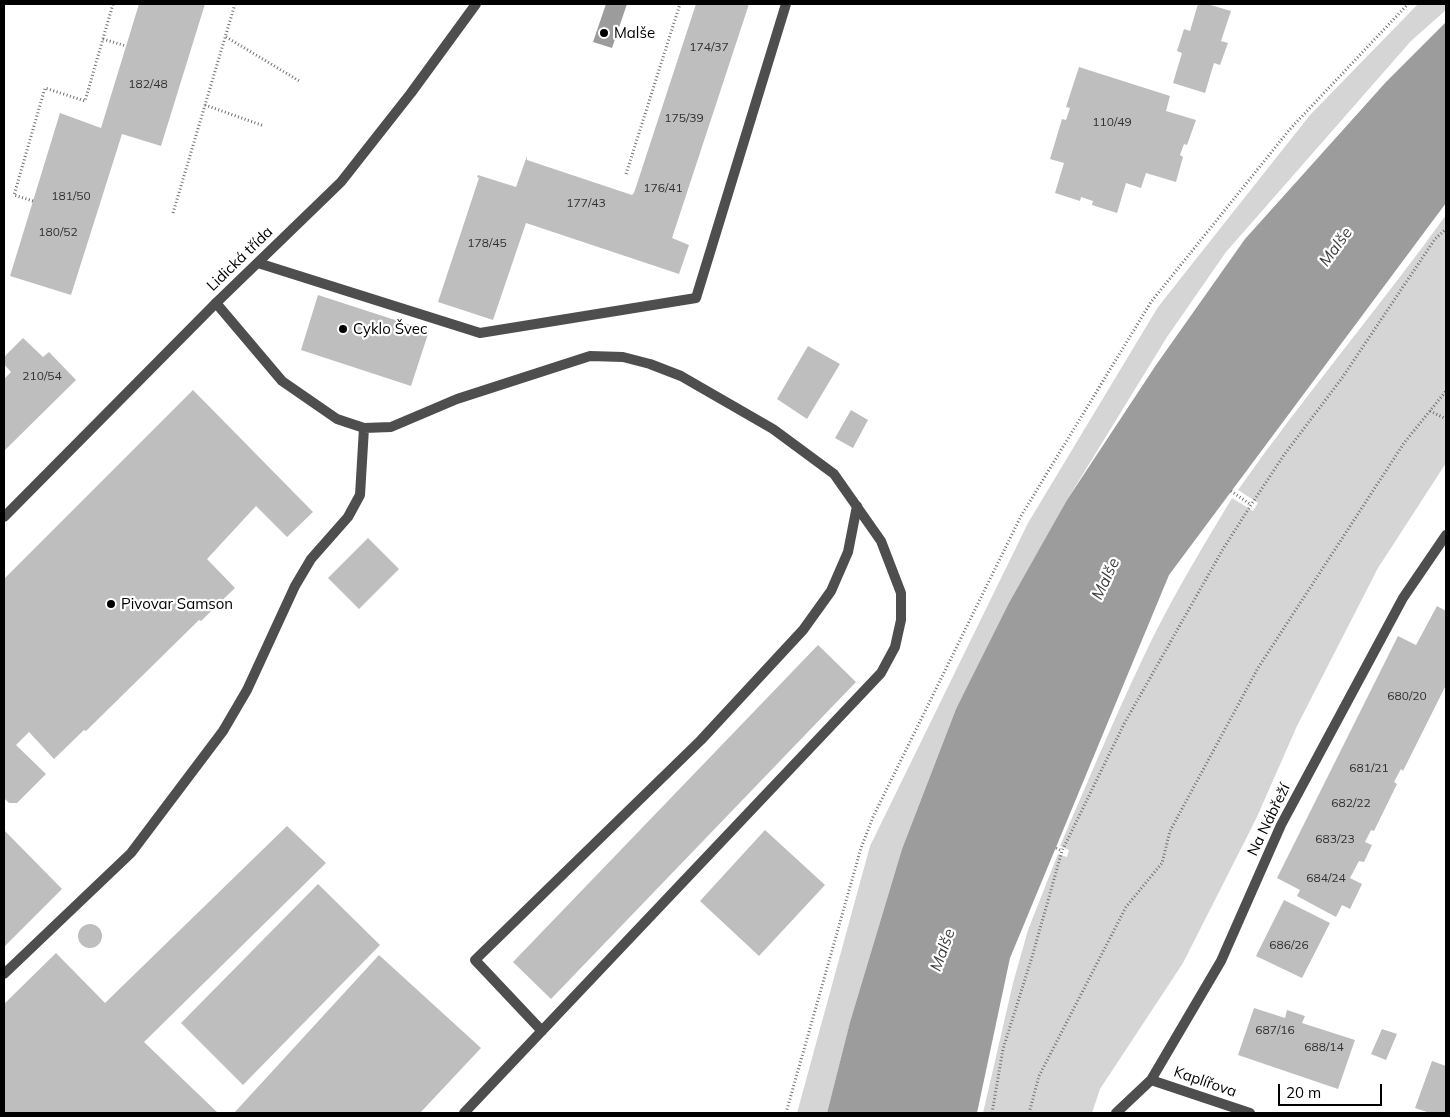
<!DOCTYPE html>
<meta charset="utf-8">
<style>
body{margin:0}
#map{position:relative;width:1450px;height:1117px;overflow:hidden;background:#fff;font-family:Mulish,sans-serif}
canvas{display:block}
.frame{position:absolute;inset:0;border:5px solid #000;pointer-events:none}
.scale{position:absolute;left:1278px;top:1084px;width:104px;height:22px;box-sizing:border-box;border:2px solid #000;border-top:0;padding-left:6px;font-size:15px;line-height:18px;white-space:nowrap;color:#000;-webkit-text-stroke:4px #fff;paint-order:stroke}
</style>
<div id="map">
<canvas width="1450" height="1117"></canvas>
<div class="frame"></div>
<div class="scale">20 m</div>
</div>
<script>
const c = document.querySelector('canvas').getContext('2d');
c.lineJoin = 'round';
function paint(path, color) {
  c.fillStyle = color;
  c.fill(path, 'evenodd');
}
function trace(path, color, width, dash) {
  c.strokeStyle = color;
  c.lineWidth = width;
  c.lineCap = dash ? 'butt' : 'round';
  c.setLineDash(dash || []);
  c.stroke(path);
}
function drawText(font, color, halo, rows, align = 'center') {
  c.font = font + ' Mulish,sans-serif';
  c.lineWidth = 4.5;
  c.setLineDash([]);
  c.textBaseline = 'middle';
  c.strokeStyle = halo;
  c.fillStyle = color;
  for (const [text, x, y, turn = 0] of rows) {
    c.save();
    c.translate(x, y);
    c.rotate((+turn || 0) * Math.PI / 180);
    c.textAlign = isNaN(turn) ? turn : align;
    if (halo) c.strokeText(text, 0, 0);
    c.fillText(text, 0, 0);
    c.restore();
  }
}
paint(new Path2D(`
 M 1418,4 L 1446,4 L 1446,10 L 1411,41 L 1226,252 L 1167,337 L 1067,500 L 956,709 L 902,849 L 850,1022 L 827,1113 L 797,1113 L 870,846 L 1028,523 L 1158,307 L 1310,115 Z
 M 1446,215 L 1446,463 L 1378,568 L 1297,726 L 1256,819 L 1183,963 L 1100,1089 L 1092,1113 L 983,1113 L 1013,983 L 1028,930 L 1058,854 L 1067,857 L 1069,850 L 1060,846 C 1087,783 1114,719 1143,658 C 1169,602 1201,550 1232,498 L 1253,511 L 1258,503 L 1238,490 C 1304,396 1379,308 1446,215 Z`), '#d5d5d5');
paint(new Path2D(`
 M 606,4 L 627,4 L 612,48 L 593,42 Z
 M 1446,22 L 1446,203 L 1169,575 L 1010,958 L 977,1113 L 827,1113 L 850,1022 L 902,849 L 956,709 L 1009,603 L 1067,500 L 1156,365 L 1245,239 L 1386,82 Z`), '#9c9c9c');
paint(new Path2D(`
 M 139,4 L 205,4 L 161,146 L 122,134 L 71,295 L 10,276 L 60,113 L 101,128 Z
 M 696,4 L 749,4 L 672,238 L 689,245 L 679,274 L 526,223 L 493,320 L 438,302 L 479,178 L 477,177 L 478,175 L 516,187 L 527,156 L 527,160 L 632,195 L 634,193 Z
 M 1198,4 L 1207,4 L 1231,11 L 1221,41 L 1228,43 L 1220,65 L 1214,63 L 1205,93 L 1173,83 L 1182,53 L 1177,51 L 1184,29 L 1190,31 Z
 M 1079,67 L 1170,96 L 1166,111 L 1196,120 L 1187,145 L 1184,144 L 1180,155 L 1183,157 L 1176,182 L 1146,173 L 1141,188 L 1126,183 L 1117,213 L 1092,205 L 1093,201 L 1081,197 L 1080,201 L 1055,193 L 1064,163 L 1050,159 L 1062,119 L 1066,120 L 1070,108 L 1066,107 Z
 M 318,295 L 429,331 L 411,386 L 301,350 Z
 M 23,338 L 43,357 L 49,352 L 76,380 L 4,451 L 4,379 L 11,372 L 4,364 L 4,357 Z
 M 808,346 L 840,364 L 807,419 L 777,399 Z
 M 193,390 L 313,512 L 287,537 L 256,506 L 207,559 L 235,588 L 201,621 L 199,620 L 86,731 L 84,730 L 54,759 L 29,732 L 16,745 L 46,774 L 17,803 L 9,803 L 4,798 L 4,579 Z
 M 851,410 L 868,420 L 853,448 L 835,438 Z
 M 368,538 L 399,569 L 359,609 L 328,578 Z
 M 1437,606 L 1446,611 L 1446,685 L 1403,771 L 1401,769 L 1394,782 L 1397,784 L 1374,831 L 1371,830 L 1365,842 L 1372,845 L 1364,862 L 1359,861 L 1350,878 L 1362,884 L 1350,909 L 1342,905 L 1336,917 L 1297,896 L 1300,890 L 1277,878 L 1398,636 L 1416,645 Z
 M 818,645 L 856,682 L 551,999 L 513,962 Z
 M 287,826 L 326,863 L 144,1042 L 218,1113 L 4,1113 L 4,1004 L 56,953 L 105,1003 Z
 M 4,830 L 62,889 L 4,947 Z
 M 765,830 L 825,885 L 759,956 L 700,901 Z
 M 318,884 L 380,945 L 243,1085 L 181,1023 Z
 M 1284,900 L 1330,923 L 1302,978 L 1256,956 Z
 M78 936a12 12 0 1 1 24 0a12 12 0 1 1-24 0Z
 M 379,955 L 481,1048 L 420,1113 L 234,1113 Z
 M 1254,1008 L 1285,1018 L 1287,1010 L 1305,1016 L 1302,1023 L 1355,1040 L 1338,1089 L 1238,1055 Z
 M 1382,1029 L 1397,1034 L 1386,1060 L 1371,1054 Z
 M 1432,1061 L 1446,1066 L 1446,1113 L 1430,1113 L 1415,1108 Z`), '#bebebe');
trace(new Path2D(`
 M 226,37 L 301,82
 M 103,39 L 126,46
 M 205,105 L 264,126
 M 626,174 L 680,4
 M 33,201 L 14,195 L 45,88 L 85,101 L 113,4
 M 173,213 L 235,4
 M 1430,411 L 1446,419
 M 1231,491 L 1251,505
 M 1056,848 L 1062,851
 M 786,1113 L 861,848 L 873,817 L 1021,516 L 1151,302 L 1290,129 L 1408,4
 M 992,1113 L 1003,1049 L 1032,957 L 1062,851 L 1124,724 L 1223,549 L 1251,505 L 1284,455 L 1342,378 L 1435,239 L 1446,229
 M 1029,1113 L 1039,1076 L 1126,907 L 1162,863 L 1170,831 L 1258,668 L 1404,443 L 1446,391`), '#707070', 3, [1, 2.5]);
trace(new Path2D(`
 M 258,263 L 480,333 L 696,298 L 786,4
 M 216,303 L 282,381 L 337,419 L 364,428 L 391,427 L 457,399 L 590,356 L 623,357 L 650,364 L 681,376 L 773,429 L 834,474 L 881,541 L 901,593 L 901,620 L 895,647 L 881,673 L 464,1113
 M 4,974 L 131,853 L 223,731 L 247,690 L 295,586 L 311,559 L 348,517 L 360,495 L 364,428
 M 542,1031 L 475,960 L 701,740 L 803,630 L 831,591 L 848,552 L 857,506`), '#4e4e4e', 10);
trace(new Path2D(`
 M 1151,1080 L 1250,1113
 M 1116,1113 L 1151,1080 L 1221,961 L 1281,825 L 1403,598 L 1446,535`), '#4e4e4e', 10);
trace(new Path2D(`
 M 4,517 L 216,303 L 341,182 L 411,93 L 476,4`), '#4e4e4e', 10);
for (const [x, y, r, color] of [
 [604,33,5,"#000"],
 [343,329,5,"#000"],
 [111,604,5,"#000"]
]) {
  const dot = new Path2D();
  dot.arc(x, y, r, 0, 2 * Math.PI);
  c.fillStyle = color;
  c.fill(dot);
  trace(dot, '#fff', 2);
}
drawText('12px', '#303030', null, [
 ["174/37",709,47],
 ["182/48",148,84],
 ["175/39",684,118],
 ["110/49",1112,122],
 ["176/41",663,188],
 ["181/50",71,196],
 ["177/43",586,203],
 ["180/52",58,232],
 ["178/45",487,243],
 ["210/54",42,376],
 ["680/20",1407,696],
 ["681/21",1369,768],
 ["682/22",1351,803],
 ["683/23",1335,839],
 ["684/24",1326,878],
 ["686/26",1289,945],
 ["687/16",1275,1030],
 ["688/14",1324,1047]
]);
drawText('15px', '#000', '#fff', [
 ["Malše",614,33],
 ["Cyklo Švec",353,329],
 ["Pivovar Samson",121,604]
], 'left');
drawText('15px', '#000', '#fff', [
 ["Lidická třída",240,259,-44],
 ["Na Nábřeží",1269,820,-64],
 ["Kaplířova",1205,1082,19]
]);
drawText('italic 16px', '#3d3d3d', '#fff', [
 ["Malše",1336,247,-54],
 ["Malše",1106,579,-65],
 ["Malše",943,950,-70]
]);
</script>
